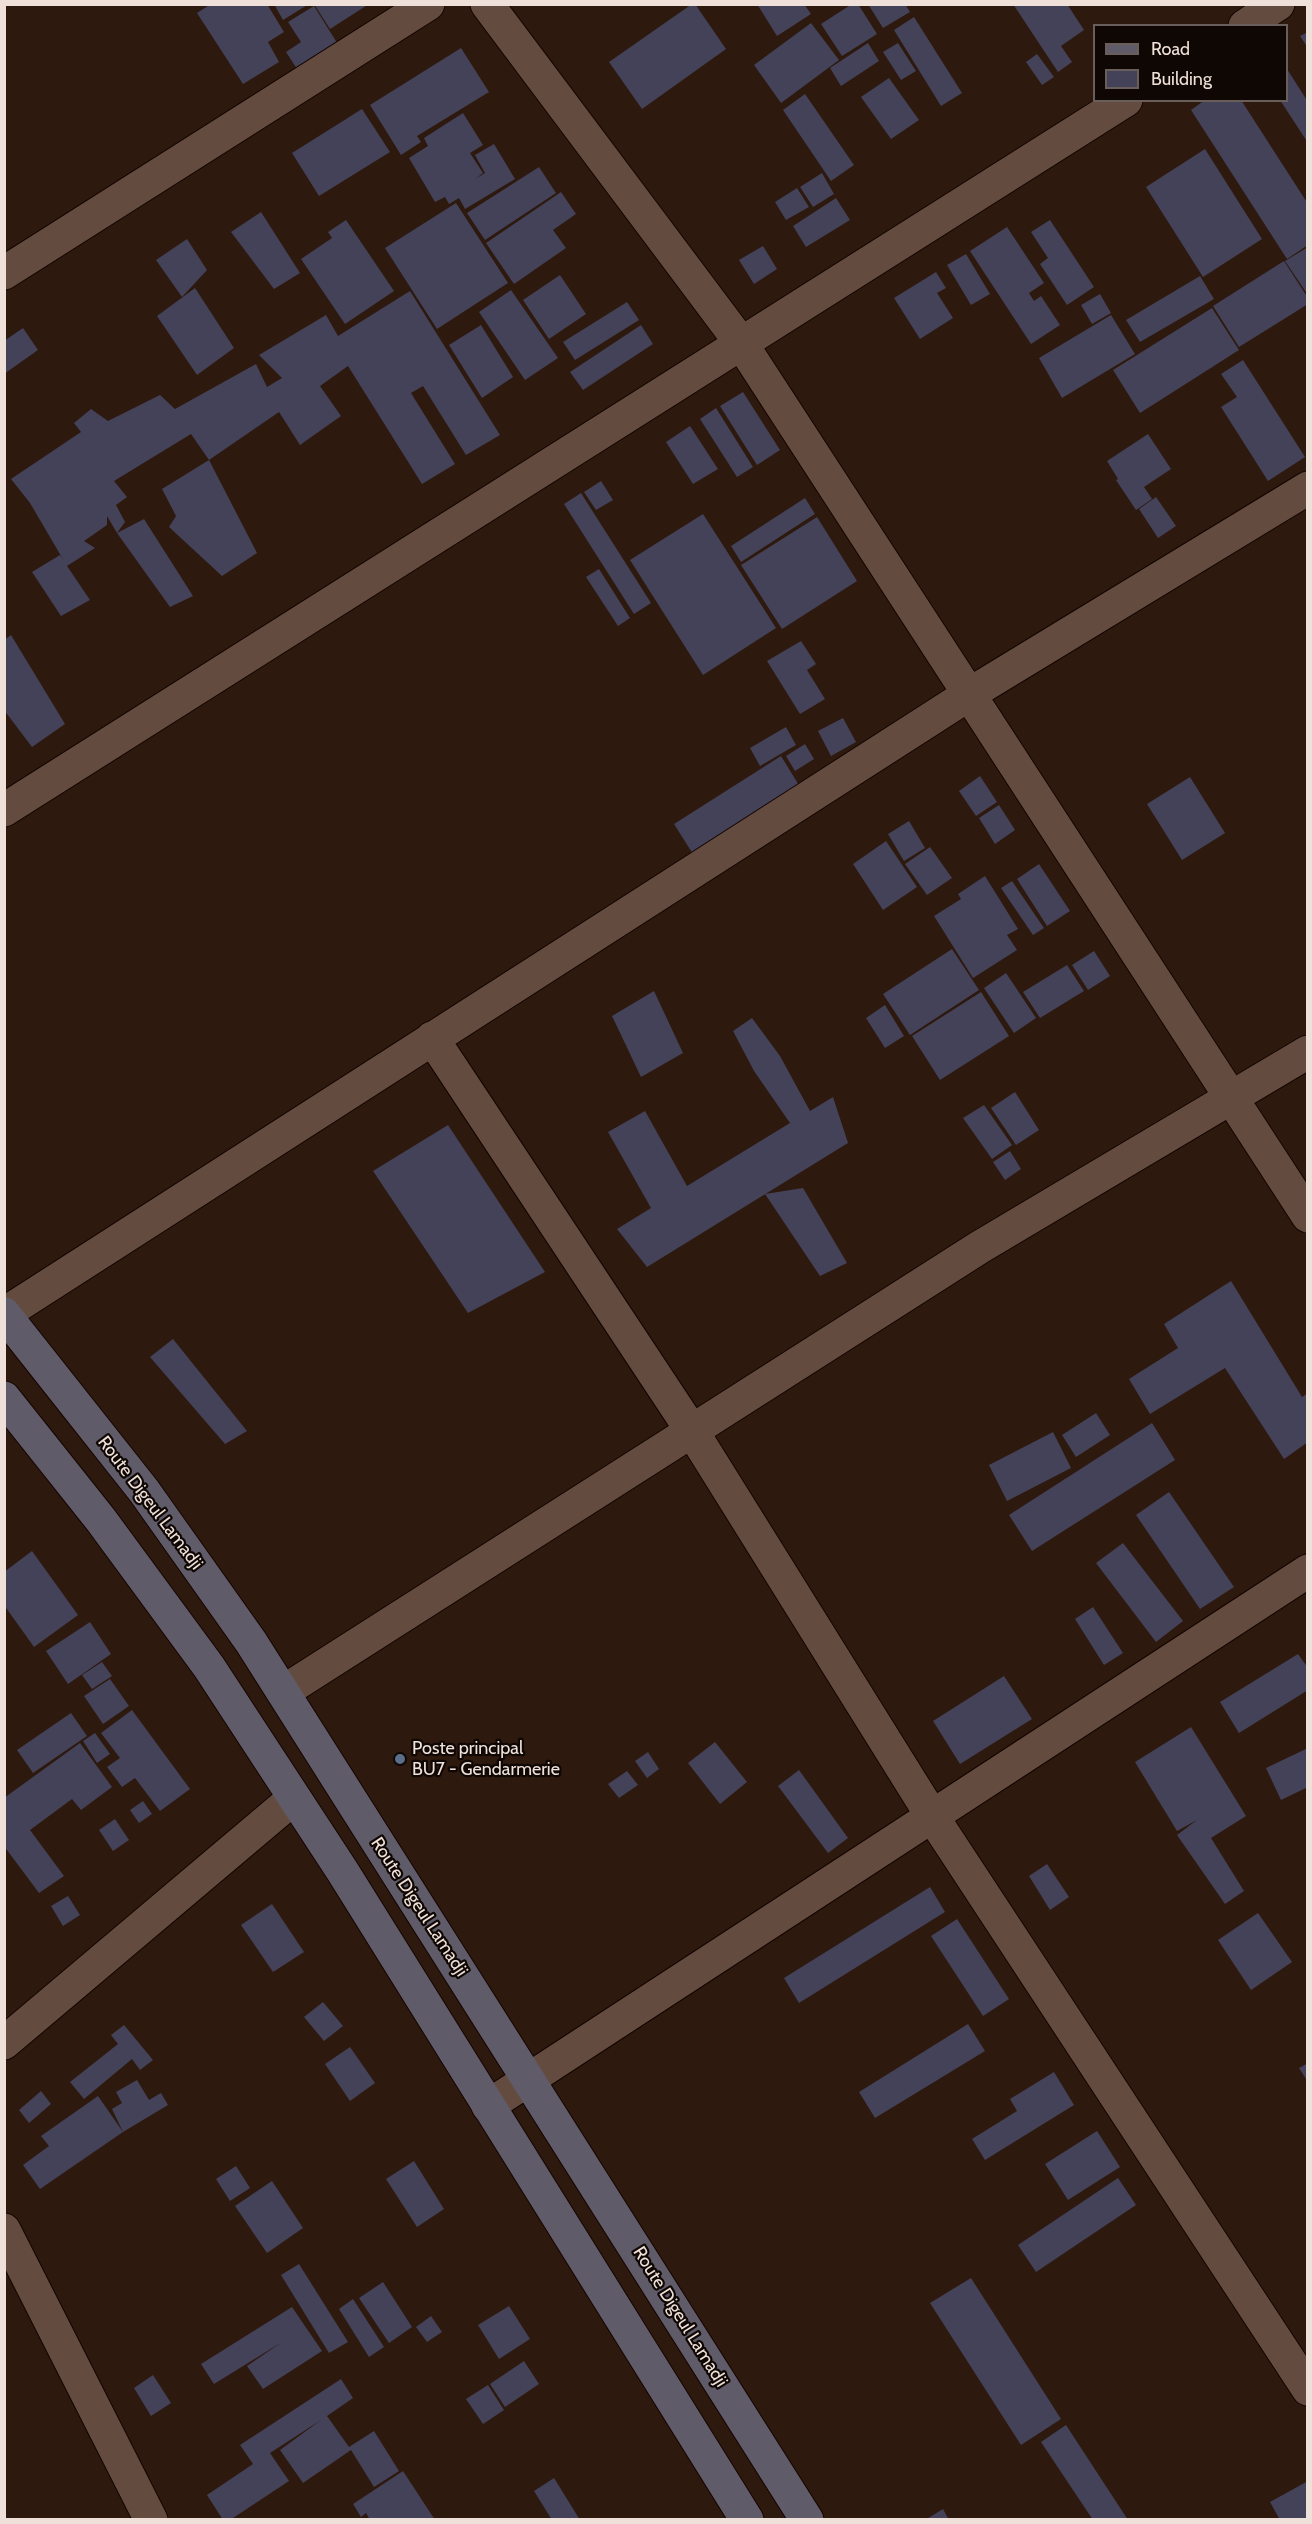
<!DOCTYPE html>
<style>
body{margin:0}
#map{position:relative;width:1312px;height:2524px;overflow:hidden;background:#2d190e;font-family:Cabin,sans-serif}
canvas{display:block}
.frame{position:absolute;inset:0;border:6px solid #efe1d9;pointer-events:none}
.legend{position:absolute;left:1093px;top:24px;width:195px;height:78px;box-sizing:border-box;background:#0f0703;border:2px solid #695e59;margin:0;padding:8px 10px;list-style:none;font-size:18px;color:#efe1d9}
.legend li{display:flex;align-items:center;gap:12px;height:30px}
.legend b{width:30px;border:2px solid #695e59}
</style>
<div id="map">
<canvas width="1312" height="2524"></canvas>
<div class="frame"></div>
<ul class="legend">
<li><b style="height:8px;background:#605b69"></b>Road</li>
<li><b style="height:16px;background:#444259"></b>Building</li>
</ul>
</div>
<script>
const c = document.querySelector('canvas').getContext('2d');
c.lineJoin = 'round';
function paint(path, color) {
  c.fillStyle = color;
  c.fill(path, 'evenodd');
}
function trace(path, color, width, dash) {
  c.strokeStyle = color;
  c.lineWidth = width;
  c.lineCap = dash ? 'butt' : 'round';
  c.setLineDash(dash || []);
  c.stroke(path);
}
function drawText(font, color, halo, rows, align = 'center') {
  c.font = font + ' Cabin,sans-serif';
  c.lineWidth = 4.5;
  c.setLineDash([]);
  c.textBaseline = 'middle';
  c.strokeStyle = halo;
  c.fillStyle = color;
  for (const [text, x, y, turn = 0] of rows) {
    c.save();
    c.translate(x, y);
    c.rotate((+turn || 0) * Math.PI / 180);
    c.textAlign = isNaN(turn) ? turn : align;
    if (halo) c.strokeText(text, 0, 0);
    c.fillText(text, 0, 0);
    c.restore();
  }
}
paint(new Path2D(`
 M 211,4 L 267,4 L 284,32 L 268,42 L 279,62 L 243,84 L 197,13 Z
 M 274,4 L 309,4 L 283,20 Z
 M 314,4 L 369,4 L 330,29 Z
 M 692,4 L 695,4 L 726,49 L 642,109 L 609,62 Z
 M 757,4 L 804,4 L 811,14 L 777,36 Z
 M 852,4 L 858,4 L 877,34 L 842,56 L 821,24 Z
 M 868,4 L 905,4 L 910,12 L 883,28 Z
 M 1013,4 L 1067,4 L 1084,30 L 1061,46 L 1072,62 L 1058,72 Z
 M 314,6 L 339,46 L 299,72 L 286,52 L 301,42 L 288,22 Z
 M 914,17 L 962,93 L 941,106 L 894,30 Z
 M 811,23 L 839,60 L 781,103 L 754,65 Z
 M 1308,32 L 1308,48 L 1300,36 Z
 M 868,43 L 879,61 L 841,86 L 830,68 Z
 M 898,43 L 916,71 L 901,80 L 883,52 Z
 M 461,48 L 489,92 L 417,136 L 421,142 L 401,155 L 370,105 Z
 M 1037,54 L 1054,77 L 1042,85 L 1026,62 Z
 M 1287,69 L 1308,102 L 1308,139 L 1306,140 L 1280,100 L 1287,100 Z
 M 889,78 L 919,120 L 891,139 L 861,97 Z
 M 805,94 L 854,165 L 831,181 L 783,110 Z
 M 1205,100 L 1241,100 L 1308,204 L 1308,245 L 1287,259 L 1191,110 Z
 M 362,109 L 390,152 L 319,196 L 292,153 Z
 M 463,113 L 483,145 L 470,153 L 483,173 L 475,179 L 485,173 L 475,155 L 494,144 L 515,179 L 465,209 L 459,198 L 449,204 L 445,197 L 435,202 L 409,158 L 428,146 L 424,138 Z
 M 1205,149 L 1262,239 L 1203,277 L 1146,187 Z
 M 539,167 L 556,193 L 485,240 L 467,213 Z
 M 822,173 L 834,194 L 813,207 L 800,187 Z
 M 797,188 L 809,207 L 786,220 L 775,202 Z
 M 561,192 L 576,214 L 553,230 L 566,248 L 514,284 L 486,243 Z
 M 836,198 L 850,220 L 806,247 L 793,226 Z
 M 456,203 L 508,283 L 437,329 L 385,248 Z
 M 261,212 L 300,273 L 274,289 L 231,232 Z
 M 346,220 L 394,291 L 345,324 L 301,259 L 332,238 L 328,232 Z
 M 1050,220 L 1094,287 L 1067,305 L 1040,264 L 1048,258 L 1031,232 Z
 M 1007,227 L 1044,283 L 1029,293 L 1034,301 L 1041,296 L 1060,325 L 1031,344 L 970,251 Z
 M 187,239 L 207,270 L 182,297 L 156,260 Z
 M 763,246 L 777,269 L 754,284 L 739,260 Z
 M 1308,247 L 1308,295 L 1285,261 Z
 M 966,254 L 990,294 L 971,305 L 947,265 Z
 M 1284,261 L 1308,298 L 1308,304 L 1239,347 L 1213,306 Z
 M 936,272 L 946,288 L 937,293 L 953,318 L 920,339 L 894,298 Z
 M 560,275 L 586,314 L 549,339 L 523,300 Z
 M 1200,276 L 1214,299 L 1140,342 L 1126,320 Z
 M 195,288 L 234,348 L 197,375 L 157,316 Z
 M 511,290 L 558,358 L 525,380 L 479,312 Z
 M 410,291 L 500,435 L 466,455 L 423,386 L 411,393 L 455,464 L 422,484 L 348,366 L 320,386 L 341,416 L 300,445 L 279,412 L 209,460 L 191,434 L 114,481 L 127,497 L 116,505 L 125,522 L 117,533 L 144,519 L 193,596 L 170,607 L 117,533 L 107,516 L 107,525 L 84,541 L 95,548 L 67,566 L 90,600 L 61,616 L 32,572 L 60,555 L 64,561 L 30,503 L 11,479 L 81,432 L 74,423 L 91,409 L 108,421 L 160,395 L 175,409 L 256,364 L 267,387 L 282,378 L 259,355 L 326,315 L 338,336 Z
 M 1100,294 L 1111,313 L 1092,324 L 1081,305 Z
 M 627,302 L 639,320 L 575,360 L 563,342 Z
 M 1212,308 L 1239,350 L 1140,413 L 1113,370 Z
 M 1111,315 L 1135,354 L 1062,398 L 1039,358 Z
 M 481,325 L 513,377 L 482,398 L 449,345 Z
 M 641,325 L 653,344 L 583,390 L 570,372 Z
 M 23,328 L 38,350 L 4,374 L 4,341 Z
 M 1243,360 L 1305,457 L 1268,481 L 1221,407 L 1237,397 L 1221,374 Z
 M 743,392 L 780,450 L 757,465 L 720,406 Z
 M 716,408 L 753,467 L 737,477 L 700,419 Z
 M 690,426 L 718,469 L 693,484 L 666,442 Z
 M 1148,434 L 1171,469 L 1144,487 L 1152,499 L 1136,510 L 1116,480 L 1118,479 L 1107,461 Z
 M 209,460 L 257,553 L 222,576 L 169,527 L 176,516 L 162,489 Z
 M 601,481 L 613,500 L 596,510 L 584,492 Z
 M 581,493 L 651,603 L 634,614 L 564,504 Z
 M 1156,497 L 1176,526 L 1158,538 L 1139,509 Z
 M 805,498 L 815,514 L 741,562 L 731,546 Z
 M 703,514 L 776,628 L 703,675 L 630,560 Z
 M 817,517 L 857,581 L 782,629 L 741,565 Z
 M 599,569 L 630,618 L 618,626 L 586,577 Z
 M 11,635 L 65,724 L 32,747 L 4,710 L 4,640 Z
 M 801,641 L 816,664 L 807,670 L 825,699 L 800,714 L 767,661 Z
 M 843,718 L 856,742 L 831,756 L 818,731 Z
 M 786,727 L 796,745 L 760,766 L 750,748 Z
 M 805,744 L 814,759 L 795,771 L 786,756 Z
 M 781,756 L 805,795 L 698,862 L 674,824 Z
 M 980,776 L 997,802 L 976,816 L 959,791 Z
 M 1190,777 L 1225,833 L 1182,860 L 1147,804 Z
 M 999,805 L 1015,830 L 995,844 L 979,818 Z
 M 909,821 L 925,848 L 904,861 L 888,834 Z
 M 886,841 L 917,887 L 883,910 L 853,864 Z
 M 930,847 L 952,878 L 927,895 L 905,864 Z
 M 1039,864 L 1070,911 L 1047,926 L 1017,879 Z
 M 985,876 L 1018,929 L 1007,935 L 1017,950 L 973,978 L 934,916 L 961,899 L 958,894 Z
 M 1012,881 L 1044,928 L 1033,935 L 1001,888 Z
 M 952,949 L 979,990 L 910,1035 L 883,994 Z
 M 1094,951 L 1110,976 L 1088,990 L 1072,965 Z
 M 1067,965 L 1084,991 L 1040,1018 L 1023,992 Z
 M 1006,973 L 1036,1018 L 1014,1033 L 984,988 Z
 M 654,991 L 683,1053 L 641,1077 L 612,1016 Z
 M 981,992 L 1009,1036 L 940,1080 L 912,1036 Z
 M 885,1005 L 904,1036 L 885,1048 L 866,1018 Z
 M 752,1018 L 780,1056 L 810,1111 L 833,1097 L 848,1143 L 647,1267 L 617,1229 L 651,1208 L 608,1132 L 645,1111 L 687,1186 L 790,1123 L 754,1071 L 733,1031 Z
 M 1015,1092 L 1039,1130 L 1016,1145 L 991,1108 Z
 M 984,1105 L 1012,1145 L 992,1159 L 963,1118 Z
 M 448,1125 L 545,1272 L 468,1313 L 373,1171 Z
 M 1010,1151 L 1021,1169 L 1005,1180 L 993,1162 Z
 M 803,1188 L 847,1263 L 820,1276 L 765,1194 Z
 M 1231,1281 L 1302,1397 L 1308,1393 L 1308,1442 L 1284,1459 L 1225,1368 L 1150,1414 L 1129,1379 L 1178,1348 L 1164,1324 Z
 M 173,1339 L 247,1431 L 225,1444 L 150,1357 Z
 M 1096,1413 L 1110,1435 L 1076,1457 L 1062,1435 Z
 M 1152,1423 L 1175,1460 L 1032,1551 L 1009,1515 Z
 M 1053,1432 L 1071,1468 L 1007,1501 L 989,1465 Z
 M 1169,1492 L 1234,1587 L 1200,1609 L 1136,1515 Z
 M 1123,1543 L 1183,1621 L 1156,1642 L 1096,1563 Z
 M 32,1551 L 78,1615 L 34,1647 L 4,1605 L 4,1572 Z
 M 1093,1607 L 1123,1653 L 1104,1665 L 1075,1619 Z
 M 90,1622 L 111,1654 L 68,1684 L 46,1651 Z
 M 1298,1654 L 1308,1668 L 1308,1690 L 1239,1733 L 1220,1702 Z
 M 102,1662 L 112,1676 L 92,1689 L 82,1675 Z
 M 1004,1676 L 1032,1719 L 960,1764 L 933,1721 Z
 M 110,1679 L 129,1706 L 103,1724 L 84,1696 Z
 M 132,1710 L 190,1789 L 160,1811 L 135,1778 L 122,1787 L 107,1767 L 120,1758 L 101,1733 Z
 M 71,1713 L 87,1736 L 33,1773 L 17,1750 Z
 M 1191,1727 L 1246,1816 L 1211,1838 L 1244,1891 L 1225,1904 L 1177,1835 L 1197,1820 L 1177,1831 L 1135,1762 Z
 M 95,1733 L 110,1754 L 97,1763 L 83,1741 Z
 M 715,1742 L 747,1782 L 720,1804 L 688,1763 Z
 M 80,1743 L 112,1787 L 81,1810 L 72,1799 L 30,1830 L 64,1876 L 39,1893 L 4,1846 L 4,1798 Z
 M 1308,1748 L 1308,1787 L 1281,1800 L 1266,1768 Z
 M 648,1752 L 659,1769 L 647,1778 L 635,1761 Z
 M 799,1770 L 848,1838 L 828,1853 L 778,1786 Z
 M 627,1771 L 638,1785 L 619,1798 L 608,1784 Z
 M 143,1801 L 152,1814 L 139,1823 L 130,1810 Z
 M 115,1819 L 129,1840 L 113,1851 L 99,1830 Z
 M 1047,1864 L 1069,1897 L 1050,1910 L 1029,1876 Z
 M 930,1887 L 945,1912 L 799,2003 L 784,1978 Z
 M 68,1896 L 80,1915 L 63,1926 L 51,1906 Z
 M 272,1904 L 304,1952 L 273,1972 L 241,1925 Z
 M 1258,1913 L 1292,1962 L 1251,1990 L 1218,1940 Z
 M 957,1919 L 1009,1999 L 983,2016 L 931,1936 Z
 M 323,2002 L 343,2026 L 324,2041 L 304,2017 Z
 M 968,2024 L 985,2051 L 875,2118 L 859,2092 Z
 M 124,2025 L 153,2060 L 140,2070 L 132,2059 L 84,2099 L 70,2082 L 118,2044 L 111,2035 Z
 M 350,2047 L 375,2083 L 350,2101 L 325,2064 Z
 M 1308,2063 L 1308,2082 L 1299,2068 Z
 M 1054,2072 L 1074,2105 L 985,2160 L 972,2139 L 1017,2111 L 1010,2099 Z
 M 137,2080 L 149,2100 L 161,2093 L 168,2105 L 123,2132 L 112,2109 L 122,2103 L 116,2092 Z
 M 41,2091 L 51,2104 L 29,2123 L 19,2110 Z
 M 98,2096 L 123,2132 L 40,2189 L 23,2165 L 49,2146 L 41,2136 Z
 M 1097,2131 L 1120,2167 L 1068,2200 L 1045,2164 Z
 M 414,2161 L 444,2209 L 417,2227 L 386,2179 Z
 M 236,2166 L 250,2188 L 230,2201 L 216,2179 Z
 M 1118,2178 L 1136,2205 L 1036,2272 L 1018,2245 Z
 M 272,2181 L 303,2228 L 267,2253 L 235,2206 Z
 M 299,2264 L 348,2342 L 329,2353 L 281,2275 Z
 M 971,2278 L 1061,2419 L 1021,2445 L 930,2303 Z
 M 383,2282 L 412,2327 L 389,2343 L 359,2298 Z
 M 353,2299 L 384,2347 L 369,2357 L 339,2309 Z
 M 509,2306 L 530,2339 L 499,2359 L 478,2325 Z
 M 292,2307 L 322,2351 L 263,2389 L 247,2366 L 282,2342 L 214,2384 L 201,2364 Z
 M 431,2316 L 442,2332 L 427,2342 L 416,2327 Z
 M 524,2361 L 539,2384 L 505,2407 L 490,2384 Z
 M 153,2375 L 171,2403 L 151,2416 L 134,2388 Z
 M 341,2379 L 353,2398 L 327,2416 L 349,2447 L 374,2431 L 399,2471 L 374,2487 L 351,2450 L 303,2483 L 280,2450 L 321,2420 L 270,2453 L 289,2481 L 230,2520 L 223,2520 L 207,2495 L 253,2464 L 240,2445 Z
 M 488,2385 L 504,2410 L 483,2424 L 466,2399 Z
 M 1066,2425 L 1128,2520 L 1093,2520 L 1041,2442 Z
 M 403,2471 L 435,2520 L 370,2520 L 366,2513 L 361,2517 L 353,2504 Z
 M 554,2478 L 580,2520 L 552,2520 L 534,2491 Z
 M 1308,2481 L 1308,2520 L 1280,2520 L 1270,2502 Z
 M 943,2509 L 949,2520 L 925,2520 Z`), '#444259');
const minor = new Path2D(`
 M 487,4 L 741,343 L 1308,1216
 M 1245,26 L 1278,4
 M 4,273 L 428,4
 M 4,810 L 1126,100
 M 432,1038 L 692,1431 L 932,1816 L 1308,2389
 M 4,1314 L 968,695 L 1308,488
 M 283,1692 L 980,1247 L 1308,1052
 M 4,2043 L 294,1798
 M 488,2106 L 1308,1571
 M 4,2230 L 151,2520`);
const secondary = new Path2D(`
 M 4,1314 L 144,1491 L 251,1642 L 807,2520
 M 4,1398 L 101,1520 L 209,1667 L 343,1872 L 747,2520`);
trace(minor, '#140400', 35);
trace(secondary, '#140400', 35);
trace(minor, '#634c3f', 33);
trace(secondary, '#605b69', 33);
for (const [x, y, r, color] of [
 [400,1759,6,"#5c6f8a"]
]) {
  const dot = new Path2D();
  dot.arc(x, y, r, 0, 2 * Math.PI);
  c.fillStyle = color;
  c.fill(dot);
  trace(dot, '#0f0703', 2);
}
drawText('18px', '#efe1d9', '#0f0703', [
 ["Route Digeul Lamadji",150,1503,53],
 ["Route Digeul Lamadji",419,1907,57],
 ["Route Digeul Lamadji",680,2317,58]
]);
drawText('18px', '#efe1d9', '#0f0703', [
 ["Poste principal",412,1749],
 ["BU7 - Gendarmerie",412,1770]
], 'left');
</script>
